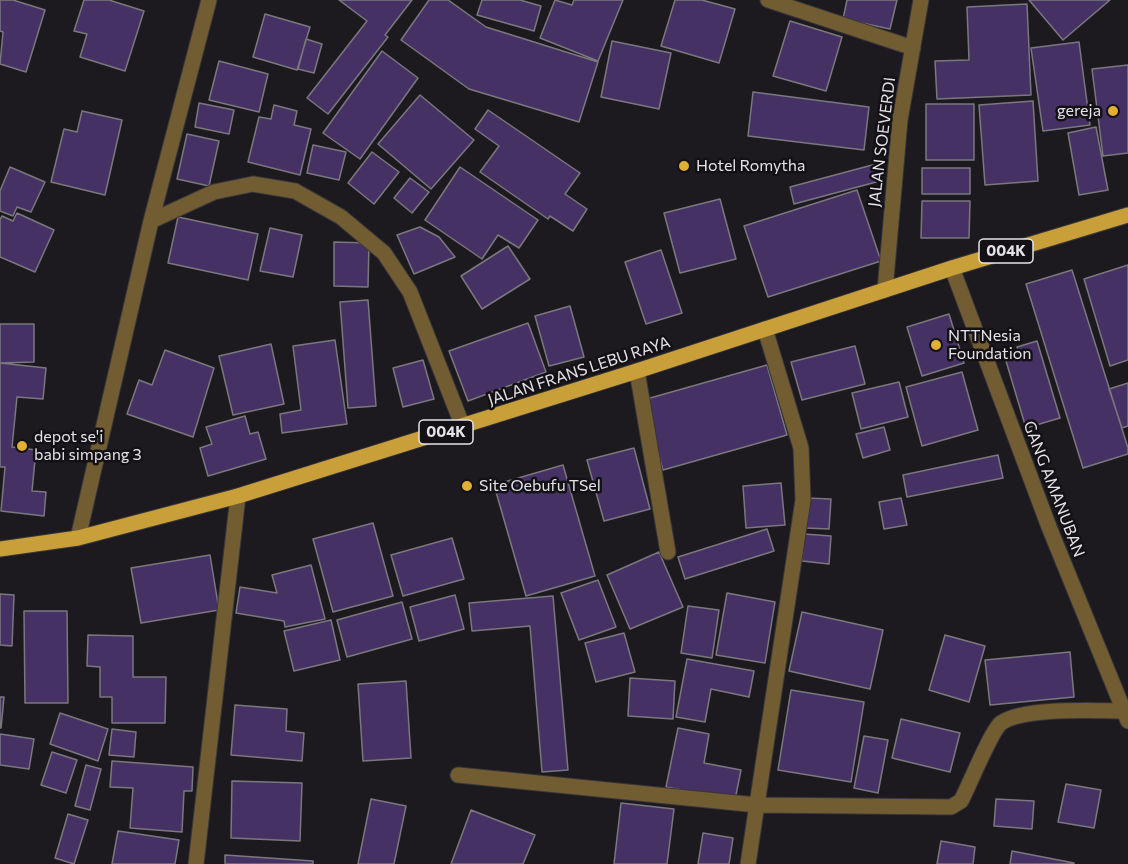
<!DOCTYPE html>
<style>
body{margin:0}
canvas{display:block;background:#1c1a1f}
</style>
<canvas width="1128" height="864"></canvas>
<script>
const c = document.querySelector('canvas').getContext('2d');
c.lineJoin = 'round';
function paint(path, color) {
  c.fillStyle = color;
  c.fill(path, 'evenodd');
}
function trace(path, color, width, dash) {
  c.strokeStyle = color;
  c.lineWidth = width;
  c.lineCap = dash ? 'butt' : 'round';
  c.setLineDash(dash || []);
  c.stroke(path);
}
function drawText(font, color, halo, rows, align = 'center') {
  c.font = font + ' Commissioner,sans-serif';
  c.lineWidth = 5;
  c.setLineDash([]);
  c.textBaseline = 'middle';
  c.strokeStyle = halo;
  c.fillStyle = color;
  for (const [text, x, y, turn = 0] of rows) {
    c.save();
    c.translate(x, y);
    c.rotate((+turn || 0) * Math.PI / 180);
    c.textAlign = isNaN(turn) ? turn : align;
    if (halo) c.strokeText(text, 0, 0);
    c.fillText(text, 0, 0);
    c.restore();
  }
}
const building = new Path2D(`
 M 0,0 L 13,0 L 45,10 L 26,72 L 0,64 L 3,32 L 0,31 Z
 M 84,0 L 109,0 L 144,11 L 125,71 L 80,57 L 87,34 L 74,31 Z
 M 339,0 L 412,0 L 385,35 L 388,37 L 328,114 L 307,98 L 367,21 Z
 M 429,0 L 448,0 L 486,27 L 598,62 L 579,122 L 469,89 L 401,40 Z
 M 482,0 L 520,0 L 541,6 L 534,31 L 477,15 Z
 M 555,0 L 572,5 L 574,0 L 623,0 L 598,61 L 540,38 Z
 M 675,0 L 702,0 L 735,9 L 719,63 L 661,46 Z
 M 847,0 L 897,0 L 890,29 L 843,19 Z
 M 1029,0 L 1110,0 L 1063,40 Z
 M 1027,4 L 1031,95 L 937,99 L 935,61 L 969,60 L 967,7 Z
 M 265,14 L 310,27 L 297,70 L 253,57 Z
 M 790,21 L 842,37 L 826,91 L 773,76 Z
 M 306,39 L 322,44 L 314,73 L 298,69 Z
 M 612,41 L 671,53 L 659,109 L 601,97 Z
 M 1079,42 L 1090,125 L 1043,131 L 1031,48 Z
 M 382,51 L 418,78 L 360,159 L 323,133 Z
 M 219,61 L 268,74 L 259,112 L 209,100 Z
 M 1128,65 L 1128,153 L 1103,156 L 1092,69 Z
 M 753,92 L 869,107 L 864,150 L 748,136 Z
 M 420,95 L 474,140 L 431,189 L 378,144 Z
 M 1033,101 L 1038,181 L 985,185 L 979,105 Z
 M 199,103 L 234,110 L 229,134 L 195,127 Z
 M 926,104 L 974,104 L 974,160 L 926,160 Z
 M 274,105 L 297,111 L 294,125 L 311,129 L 300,175 L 248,162 L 259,117 L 271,119 Z
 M 488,110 L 580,173 L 565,194 L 587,209 L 573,231 L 550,216 L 548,219 L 480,172 L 499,146 L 475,129 Z
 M 82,111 L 122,120 L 105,195 L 51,182 L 64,129 L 77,132 Z
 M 1096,127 L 1108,190 L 1079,195 L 1068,133 Z
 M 187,134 L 219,141 L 209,186 L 177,179 Z
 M 313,145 L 346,152 L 339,180 L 307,173 Z
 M 372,152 L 399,172 L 374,204 L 348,183 Z
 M 876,164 L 880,181 L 794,204 L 790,187 Z
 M 10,167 L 45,182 L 31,212 L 17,207 L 13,216 L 0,211 L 0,191 Z
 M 460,167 L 538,220 L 519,248 L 498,235 L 482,259 L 425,220 Z
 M 922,168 L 970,168 L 970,194 L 922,194 Z
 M 410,178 L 429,192 L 412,213 L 394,198 Z
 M 857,190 L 881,261 L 768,297 L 744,226 Z
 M 720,199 L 736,259 L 680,273 L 664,213 Z
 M 922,201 L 970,201 L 969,238 L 921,238 Z
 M 17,213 L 54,230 L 35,272 L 0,257 L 0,220 L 2,216 L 13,221 Z
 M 178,217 L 258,234 L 248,280 L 168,263 Z
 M 420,227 L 439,237 L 455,257 L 414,274 L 397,235 Z
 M 270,228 L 302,235 L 293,277 L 260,271 Z
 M 334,242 L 369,243 L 368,287 L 334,286 Z
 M 508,246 L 530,279 L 482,309 L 461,276 Z
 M 661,250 L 682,313 L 646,324 L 625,262 Z
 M 1128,265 L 1128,360 L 1110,366 L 1084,279 Z
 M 1072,270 L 1128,448 L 1128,454 L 1083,468 L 1026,284 Z
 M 368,300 L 376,406 L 348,408 L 340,302 Z
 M 570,306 L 584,357 L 549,366 L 535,316 Z
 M 949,314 L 964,363 L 922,376 L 907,327 Z
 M 528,323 L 546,372 L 468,401 L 449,351 Z
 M 0,324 L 34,324 L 34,362 L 0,363 Z
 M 335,340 L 347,424 L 282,433 L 280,414 L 301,410 L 293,346 Z
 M 1037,341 L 1060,418 L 1026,428 L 1006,361 L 1020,357 L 1017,347 Z
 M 271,344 L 284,404 L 233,415 L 219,356 Z
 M 855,346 L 865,384 L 802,400 L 791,362 Z
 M 165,350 L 214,368 L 193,437 L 127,414 L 139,380 L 152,385 Z
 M 423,360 L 434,399 L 403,407 L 393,368 Z
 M 0,363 L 46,368 L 43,399 L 17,397 L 12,447 L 36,450 L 32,491 L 46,492 L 44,516 L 1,511 L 5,467 L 0,467 Z
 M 767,365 L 787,435 L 663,470 L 643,400 Z
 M 962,372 L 978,430 L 922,446 L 906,387 Z
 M 899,382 L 908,417 L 861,429 L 852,393 Z
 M 1128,383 L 1128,426 L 1122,428 L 1109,389 Z
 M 245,416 L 250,434 L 258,432 L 266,459 L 208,476 L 200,448 L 212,444 L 206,427 Z
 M 884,427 L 890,450 L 863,458 L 856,434 Z
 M 634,448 L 650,509 L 604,521 L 587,460 Z
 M 998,455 L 1003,478 L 907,497 L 903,475 Z
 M 563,465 L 595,576 L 526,596 L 494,485 Z
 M 781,483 L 785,525 L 746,528 L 743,486 Z
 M 806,498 L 831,499 L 829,529 L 805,528 Z
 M 901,498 L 907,525 L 884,529 L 879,502 Z
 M 373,523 L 393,596 L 333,612 L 313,539 Z
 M 767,529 L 774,551 L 685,579 L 678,557 Z
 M 804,534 L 831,536 L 829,564 L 802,561 Z
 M 452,538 L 464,579 L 403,596 L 391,555 Z
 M 659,552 L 683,607 L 630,629 L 607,575 Z
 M 210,555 L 219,610 L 141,623 L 131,568 Z
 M 311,565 L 325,619 L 285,627 L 284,621 L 236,613 L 240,587 L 277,593 L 272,575 Z
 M 598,580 L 616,627 L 579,640 L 561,593 Z
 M 727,593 L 775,602 L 765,663 L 716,655 Z
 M 0,594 L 14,595 L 12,646 L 0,645 Z
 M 455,595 L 464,629 L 419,641 L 410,607 Z
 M 553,596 L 568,770 L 542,772 L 530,626 L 472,631 L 469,603 Z
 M 402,602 L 412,639 L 347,657 L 337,620 Z
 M 688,606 L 719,610 L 712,658 L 681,653 Z
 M 24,611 L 67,611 L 68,703 L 25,703 Z
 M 802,612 L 883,630 L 870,689 L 789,671 Z
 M 331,620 L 340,660 L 294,671 L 284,631 Z
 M 624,633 L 635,672 L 596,682 L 585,643 Z
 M 88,635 L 133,636 L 133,677 L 166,677 L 165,723 L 112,723 L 112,697 L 100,697 L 100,667 L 87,666 Z
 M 945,635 L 985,646 L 969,702 L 929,690 Z
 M 1070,652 L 1074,697 L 990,705 L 985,660 Z
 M 687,659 L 754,671 L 749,697 L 711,689 L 705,722 L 676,717 Z
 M 630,678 L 675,681 L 673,719 L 628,716 Z
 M 406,681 L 411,758 L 363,761 L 358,684 Z
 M 791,690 L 864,702 L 851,782 L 778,770 Z
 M 0,697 L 4,697 L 1,728 L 0,728 Z
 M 235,705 L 287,709 L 286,731 L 304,733 L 302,761 L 231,755 Z
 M 60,713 L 108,729 L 98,761 L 50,744 Z
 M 901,719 L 960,733 L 950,772 L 892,758 Z
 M 678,728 L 709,734 L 704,763 L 741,770 L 735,800 L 666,787 Z
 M 112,729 L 136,732 L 134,757 L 109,755 Z
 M 0,734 L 34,739 L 29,769 L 0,765 Z
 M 864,736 L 888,740 L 878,793 L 854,788 Z
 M 52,752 L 77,760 L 66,793 L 41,785 Z
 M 112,761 L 193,767 L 192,791 L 184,791 L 182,832 L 130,828 L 133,788 L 110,787 Z
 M 86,765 L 101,769 L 90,810 L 75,806 Z
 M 232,781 L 302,783 L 300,841 L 231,838 Z
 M 1066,784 L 1101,790 L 1094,828 L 1058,822 Z
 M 371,799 L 406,806 L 394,864 L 358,864 Z
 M 996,799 L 1034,801 L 1032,829 L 994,826 Z
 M 621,803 L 674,809 L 667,864 L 614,864 Z
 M 471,810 L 535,835 L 523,864 L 451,864 Z
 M 68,814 L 88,820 L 74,864 L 55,858 Z
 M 118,831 L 179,840 L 175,864 L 112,864 Z
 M 703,833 L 733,838 L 729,864 L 698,864 Z
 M 941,841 L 975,847 L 973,864 L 937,864 Z
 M 1012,851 L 1074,863 L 1074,864 L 1010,864 Z
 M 225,855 L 313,861 L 313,864 L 225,864 Z`);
paint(building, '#463164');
trace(building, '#7a787e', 1.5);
const street = new Path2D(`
 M 768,0 L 913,48
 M 151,221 L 214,192 L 253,184 L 295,191 L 341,217 L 384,253 L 410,292 L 463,427
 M 952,268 L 1049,527 L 1128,721
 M 885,290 L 900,120 L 921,0
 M 637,371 L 668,552
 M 78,538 L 151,221 L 209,0
 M 458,775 L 757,805 L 951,807 L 961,801 C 969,786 991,731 1001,723 C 1024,707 1095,711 1124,711
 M 196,864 L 238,496
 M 748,864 L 803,500 L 801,448 L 765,329`);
const primary = new Path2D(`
 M 0,549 L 78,538 L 238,496 L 637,371 L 952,268 L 1128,215`);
trace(street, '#38363b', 17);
trace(primary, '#38363b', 17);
trace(street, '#715d31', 15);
trace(primary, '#c99f3a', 15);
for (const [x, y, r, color] of [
 [1113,111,6,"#e1af34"],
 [684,166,6,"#e1af34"],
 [936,345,6,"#e1af34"],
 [22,446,6,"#e1af34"],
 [467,486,6,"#e1af34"]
]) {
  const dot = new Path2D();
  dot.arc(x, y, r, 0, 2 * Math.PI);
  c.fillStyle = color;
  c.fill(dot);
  trace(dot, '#131116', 2);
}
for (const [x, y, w] of [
 [1006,251,54],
 [446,432,54]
]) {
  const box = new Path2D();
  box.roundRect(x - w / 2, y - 12, w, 24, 4.5);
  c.fillStyle = '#131116';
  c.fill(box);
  trace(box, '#e4e3e6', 1.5);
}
drawText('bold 15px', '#e4e3e6', null, [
 ["004K",1006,251],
 ["004K",446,432]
]);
drawText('16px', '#e4e3e6', '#131116', [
 ["gereja",1101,111,"right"],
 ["Hotel Romytha",696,166],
 ["NTTNesia",948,336],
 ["Foundation",948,354],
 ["depot se'i",34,437],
 ["babi simpang 3",34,455],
 ["Site Oebufu TSel",479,486]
], 'left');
drawText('16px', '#e4e3e6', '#131116', [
 ["JALAN SOEVERDI",882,142,-83],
 ["JALAN FRANS LEBU RAYA",579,371,-18],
 ["GANG AMANUBAN",1054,489,69]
]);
</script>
